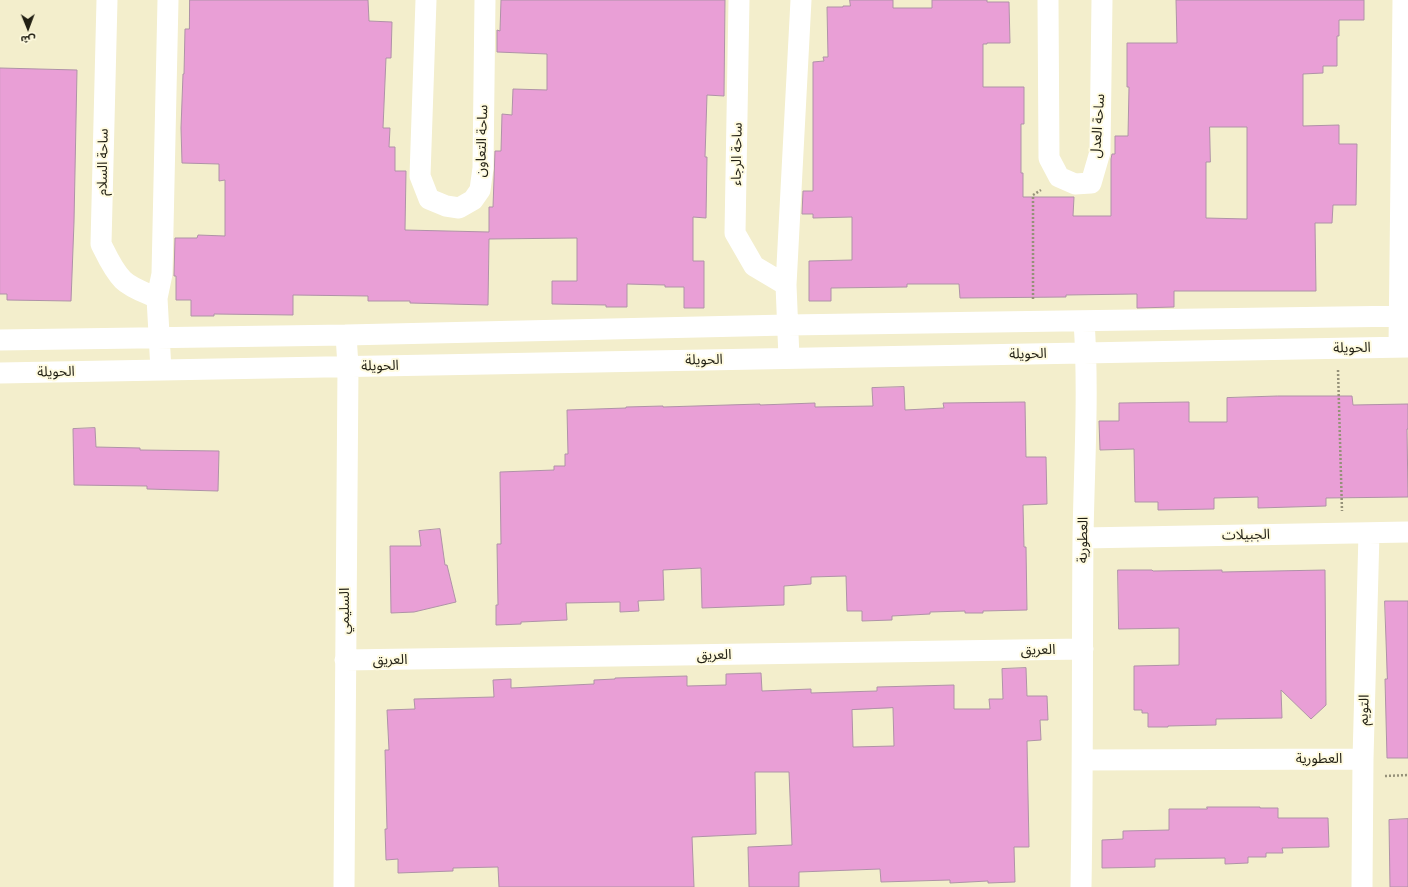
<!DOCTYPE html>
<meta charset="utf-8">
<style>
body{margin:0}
#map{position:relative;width:1408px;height:887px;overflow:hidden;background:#f3eecc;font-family:Cabin,"Noto Sans Arabic",sans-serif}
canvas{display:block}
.north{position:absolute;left:8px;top:8px;width:40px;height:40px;-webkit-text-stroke:3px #fffbe0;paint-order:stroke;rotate:179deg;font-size:11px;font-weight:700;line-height:16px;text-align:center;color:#211f13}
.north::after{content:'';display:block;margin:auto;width:14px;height:18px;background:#211f13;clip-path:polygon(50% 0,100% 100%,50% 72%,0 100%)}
</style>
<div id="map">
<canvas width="1408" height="887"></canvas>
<div class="north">ش</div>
</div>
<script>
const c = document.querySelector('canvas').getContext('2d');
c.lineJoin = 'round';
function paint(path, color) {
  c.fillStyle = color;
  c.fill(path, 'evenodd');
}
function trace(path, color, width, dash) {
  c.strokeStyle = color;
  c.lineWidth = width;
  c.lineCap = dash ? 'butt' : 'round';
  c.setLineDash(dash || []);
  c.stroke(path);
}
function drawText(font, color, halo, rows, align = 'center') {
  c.font = font + ' Cabin,"Noto Sans Arabic",sans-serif';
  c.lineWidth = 4;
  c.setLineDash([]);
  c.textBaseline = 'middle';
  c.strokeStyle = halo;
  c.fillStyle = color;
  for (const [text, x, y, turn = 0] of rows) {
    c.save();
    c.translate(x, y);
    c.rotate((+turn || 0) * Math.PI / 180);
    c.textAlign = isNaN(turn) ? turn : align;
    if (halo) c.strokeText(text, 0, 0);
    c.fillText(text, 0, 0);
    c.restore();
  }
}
const building = new Path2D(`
 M 190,0 L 368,0 L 369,21 L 392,22 L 391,58 L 386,58 L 383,128 L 390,128 L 389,147 L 395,147 L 395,171 L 406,171 L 405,230 L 489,232 L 489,207 L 493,207 L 495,151 L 501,151 L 502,114 L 512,115 L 513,89 L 547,90 L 547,54 L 497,52 L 497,30 L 500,31 L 501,0 L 725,0 L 724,96 L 707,95 L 705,157 L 707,157 L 706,218 L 693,217 L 693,261 L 704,261 L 704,308 L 684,308 L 684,287 L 665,287 L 665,285 L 627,284 L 627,307 L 606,307 L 606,305 L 552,304 L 552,281 L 577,281 L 577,238 L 489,239 L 488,305 L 410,303 L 410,301 L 368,301 L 368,296 L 293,295 L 293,315 L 214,314 L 214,316 L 191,316 L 191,300 L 176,300 L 176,276 L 174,276 L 175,238 L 197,238 L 198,235 L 225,236 L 225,180 L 219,181 L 219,164 L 182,163 L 181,128 L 183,74 L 184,74 L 185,29 L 189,29 Z
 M 850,0 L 893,0 L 893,8 L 932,8 L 932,0 L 987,0 L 987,2 L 1009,2 L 1010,43 L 987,43 L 987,44 L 983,44 L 983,87 L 1024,87 L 1024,124 L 1021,124 L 1021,173 L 1023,173 L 1023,197 L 1074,197 L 1073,216 L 1111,216 L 1111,159 L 1112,154 L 1115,154 L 1115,136 L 1128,136 L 1129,87 L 1127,87 L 1127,43 L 1177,43 L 1176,0 L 1364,0 L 1364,20 L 1339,20 L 1339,36 L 1337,36 L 1337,66 L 1323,66 L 1323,73 L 1303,74 L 1303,126 L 1339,125 L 1339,144 L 1357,144 L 1356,205 L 1333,205 L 1332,223 L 1315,223 L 1316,291 L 1174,291 L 1174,307 L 1137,308 L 1137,294 L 1066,295 L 1066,297 L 960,298 L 959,284 L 907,284 L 907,287 L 831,288 L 831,301 L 809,301 L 809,261 L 852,260 L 852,217 L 813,218 L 813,214 L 802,214 L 803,191 L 813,191 L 813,62 L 824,61 L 823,57 L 828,57 L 827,7 L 843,7 L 843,6 L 850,6 ZM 1210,127 L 1247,127 L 1247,219 L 1206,218 L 1206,162 L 1210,162 Z
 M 0,68 L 77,70 L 74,222 L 71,301 L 7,300 L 7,294 L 0,294 Z
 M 904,387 L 905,410 L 944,408 L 943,403 L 1025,402 L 1026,457 L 1046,457 L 1047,504 L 1023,505 L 1024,547 L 1026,547 L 1027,610 L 983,611 L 983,613 L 965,613 L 965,611 L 930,612 L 930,614 L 892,616 L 892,620 L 862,621 L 862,611 L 847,611 L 846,576 L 811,577 L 811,584 L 784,586 L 784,605 L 702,608 L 701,568 L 663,570 L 664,600 L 638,601 L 639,611 L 620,612 L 620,602 L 566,603 L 567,620 L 521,622 L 521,624 L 496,625 L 496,605 L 498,605 L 497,544 L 501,544 L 500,472 L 554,470 L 554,466 L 565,466 L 565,454 L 568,454 L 567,410 L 626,408 L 626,407 L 663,406 L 663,407 L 760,404 L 760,405 L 815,403 L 815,407 L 873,406 L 872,388 Z
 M 1278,396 L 1352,396 L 1353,405 L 1408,404 L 1408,429 L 1407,429 L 1408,497 L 1326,498 L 1326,506 L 1258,508 L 1258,497 L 1214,498 L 1214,509 L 1158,510 L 1158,502 L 1135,502 L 1134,449 L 1100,450 L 1099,421 L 1119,421 L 1119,403 L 1189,402 L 1189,422 L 1227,422 L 1227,398 Z
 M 95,428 L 96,447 L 140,448 L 140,450 L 219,451 L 218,491 L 147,489 L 147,486 L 74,485 L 73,429 Z
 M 440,529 L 445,565 L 447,565 L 456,602 L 414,612 L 391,613 L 390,546 L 421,546 L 419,531 Z
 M 1118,570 L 1152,570 L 1153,571 L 1222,570 L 1222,572 L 1325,570 L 1326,705 L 1311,719 L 1281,690 L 1282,718 L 1216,719 L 1216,725 L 1168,726 L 1168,727 L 1148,727 L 1148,713 L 1142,713 L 1142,710 L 1134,710 L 1134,666 L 1179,665 L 1179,628 L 1119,629 Z
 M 1385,601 L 1408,601 L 1408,758 L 1387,758 L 1385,679 L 1387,679 Z
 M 1026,668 L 1027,696 L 1047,696 L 1048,720 L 1040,720 L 1041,740 L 1027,741 L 1029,847 L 1014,847 L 1015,882 L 988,883 L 988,881 L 950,883 L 950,880 L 881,882 L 880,869 L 799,872 L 799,887 L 749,887 L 748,847 L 792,845 L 789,772 L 755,772 L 756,834 L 692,837 L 694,887 L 499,887 L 498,867 L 453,868 L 453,871 L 398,873 L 398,859 L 386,860 L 385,829 L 387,829 L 385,750 L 389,750 L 387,710 L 415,709 L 414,699 L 494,697 L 493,680 L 511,679 L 511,688 L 594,684 L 594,680 L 615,679 L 615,678 L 687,676 L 687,686 L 726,685 L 726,674 L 761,673 L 762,691 L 811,689 L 811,693 L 877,691 L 877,687 L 954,685 L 954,709 L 990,709 L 989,699 L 1003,699 L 1002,669 ZM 893,708 L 894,746 L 853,747 L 852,710 Z
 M 1207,807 L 1260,807 L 1260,808 L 1278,808 L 1278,818 L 1328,818 L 1329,847 L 1282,848 L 1283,853 L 1266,853 L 1266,857 L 1248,857 L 1248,863 L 1225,864 L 1225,858 L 1155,859 L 1155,867 L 1102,868 L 1102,840 L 1123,839 L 1123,831 L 1169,830 L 1169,809 L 1207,809 Z
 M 1408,819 L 1408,887 L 1390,887 L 1389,820 Z`);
paint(building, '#e99fd6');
trace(building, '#af92a7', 1);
trace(new Path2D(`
 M 1033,299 L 1033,195 L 1041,190
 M 1338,370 L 1342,511
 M 1385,776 L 1408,775`), '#959179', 2.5, [2, 2]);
trace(new Path2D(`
 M 107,0 L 101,244 C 107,256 113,270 123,280 C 131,288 146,293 157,298
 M 426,0 L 420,176 L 429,199 L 446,206 L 459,208 L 473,200 L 480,190 L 483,168 L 485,0
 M 739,0 L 735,233 L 754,266 L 786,285
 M 1048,0 L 1049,158 L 1059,177 L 1075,184 L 1091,183 L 1100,152 L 1102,0
 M 0,340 L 346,335 L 787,325 L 1408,316
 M 1399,347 L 1403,0
 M 789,358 L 786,285 L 801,0
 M 161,370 L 157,298 L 162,274 L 168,0
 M 0,373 L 1408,347
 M 1083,538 L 1408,532
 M 345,660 L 1083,649
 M 1083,760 L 1363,759
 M 344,887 L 348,366 L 346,335
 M 1081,887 C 1083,771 1082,655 1083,539 C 1084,467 1089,394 1084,321
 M 1362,887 L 1363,759 L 1369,533`), '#fff', 21);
drawText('14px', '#211f13', '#fffbe0', [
 ["ساحة العدل",1098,126,-86],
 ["ساحة التعاون",482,141,-88],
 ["ساحة الرجاء",737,154,-89],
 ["ساحة السلام",103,162,-89],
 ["الحويلة",1352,348,-1],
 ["الحويلة",1028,354,-1],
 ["الحويلة",704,360,-1],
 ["الحويلة",380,366,-1],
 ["الحويلة",56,372,-1],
 ["الجبيلات",1246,535,-1],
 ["العطورية",1083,540,-89],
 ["السليمي",345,611,-90],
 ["العريق",1038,650,-1],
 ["العريق",714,655,-1],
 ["العريق",390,660,-1],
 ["التويم",1364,710,-88],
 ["العطورية",1319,759]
]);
</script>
